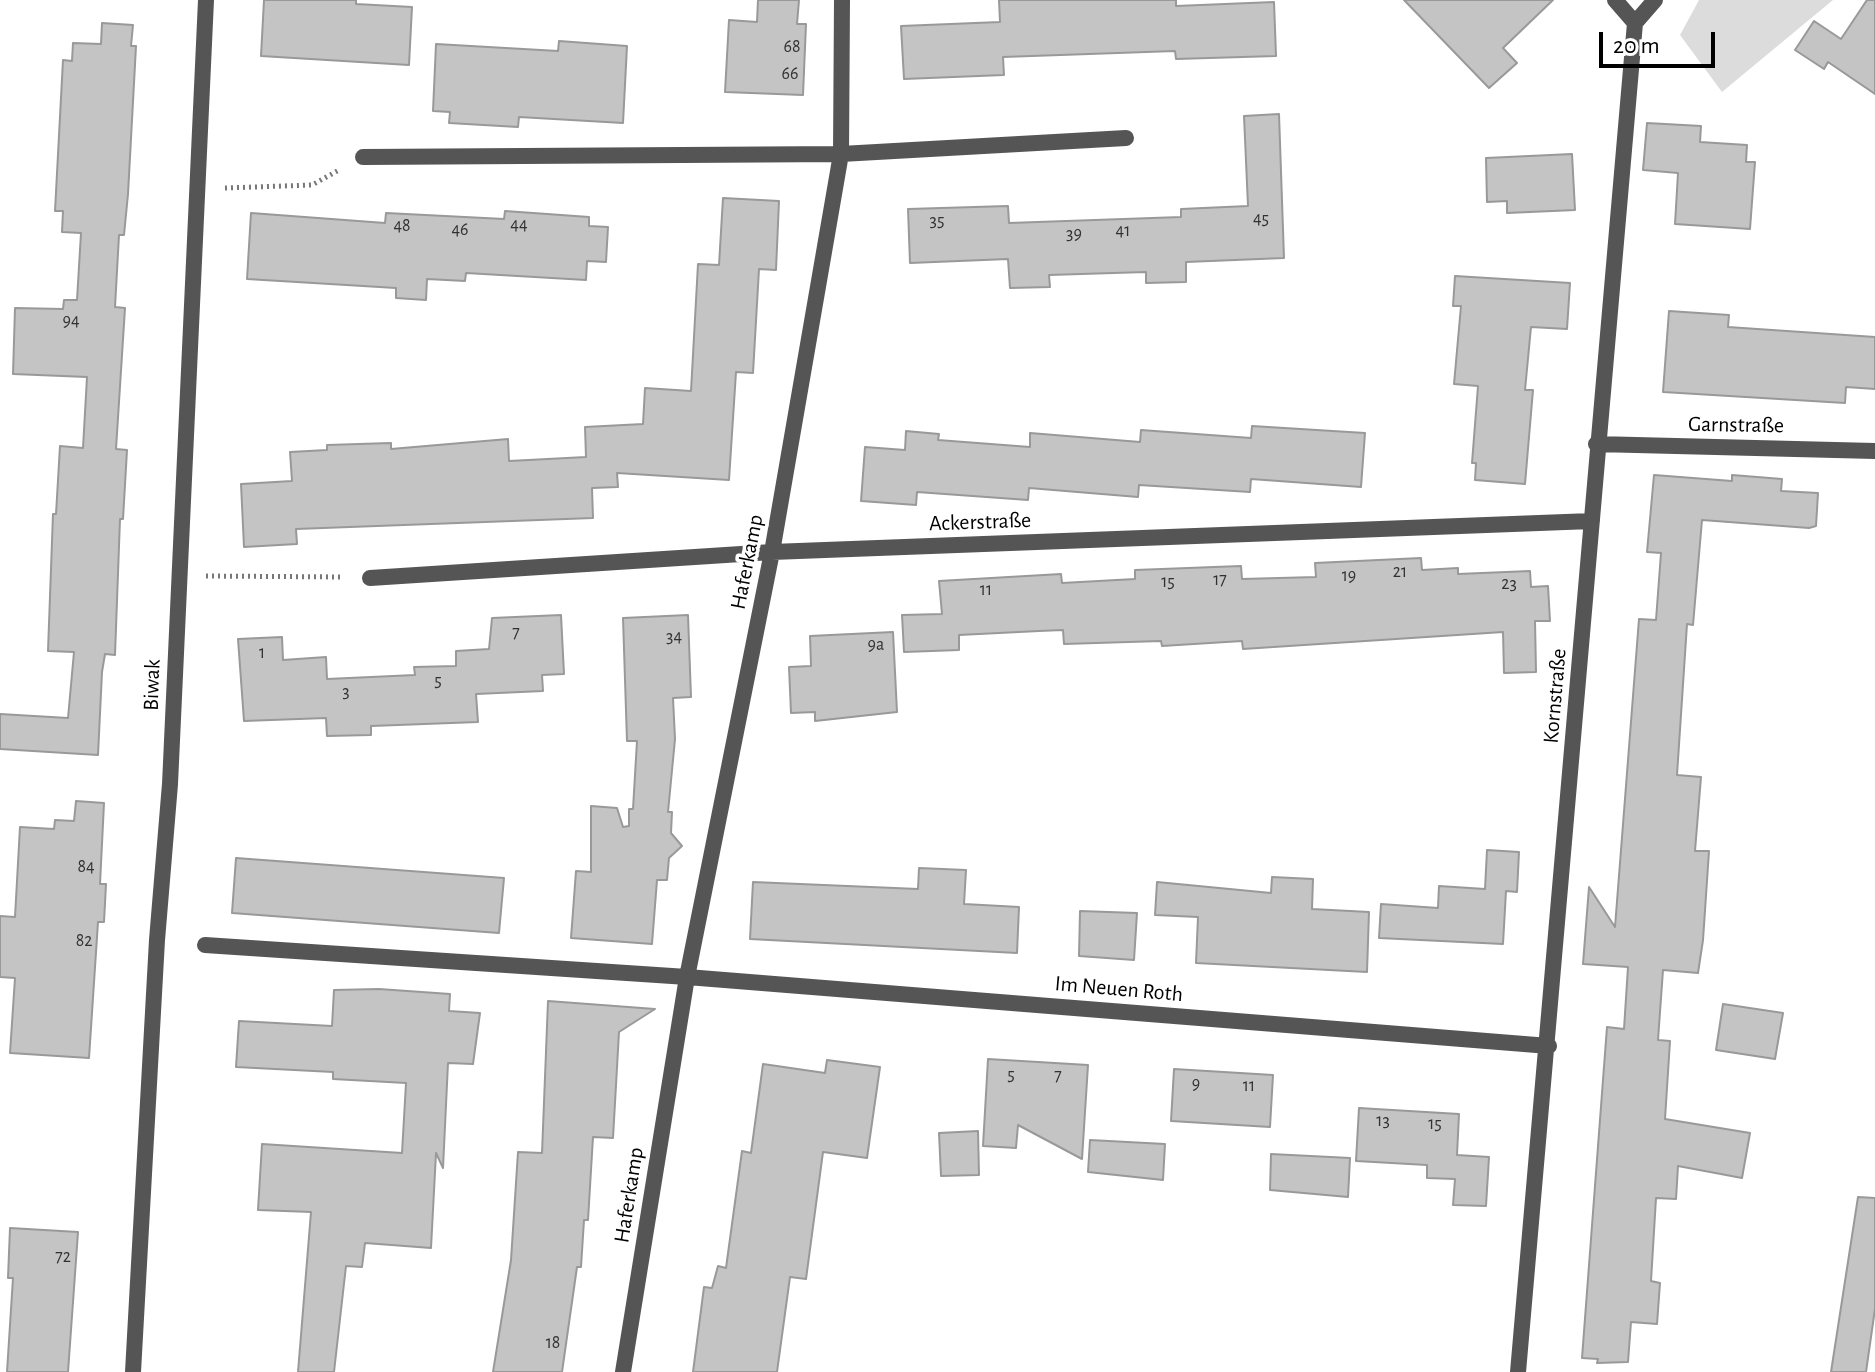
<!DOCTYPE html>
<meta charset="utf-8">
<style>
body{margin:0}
#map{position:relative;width:1875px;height:1372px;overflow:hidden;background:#fff;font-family:"Alegreya Sans",sans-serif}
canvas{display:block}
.scale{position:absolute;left:1599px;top:32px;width:116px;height:36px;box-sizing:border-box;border:4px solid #000;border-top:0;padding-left:10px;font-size:24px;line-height:28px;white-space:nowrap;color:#000;-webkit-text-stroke:6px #fff;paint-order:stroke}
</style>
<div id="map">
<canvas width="1875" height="1372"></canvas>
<div class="scale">20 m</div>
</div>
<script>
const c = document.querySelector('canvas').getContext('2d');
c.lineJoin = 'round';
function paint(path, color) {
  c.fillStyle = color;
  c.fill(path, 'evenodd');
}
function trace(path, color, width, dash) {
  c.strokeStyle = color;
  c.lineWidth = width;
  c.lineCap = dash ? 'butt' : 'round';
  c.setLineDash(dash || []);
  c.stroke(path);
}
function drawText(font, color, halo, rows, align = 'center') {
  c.font = font + ' "Alegreya Sans",sans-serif';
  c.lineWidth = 7;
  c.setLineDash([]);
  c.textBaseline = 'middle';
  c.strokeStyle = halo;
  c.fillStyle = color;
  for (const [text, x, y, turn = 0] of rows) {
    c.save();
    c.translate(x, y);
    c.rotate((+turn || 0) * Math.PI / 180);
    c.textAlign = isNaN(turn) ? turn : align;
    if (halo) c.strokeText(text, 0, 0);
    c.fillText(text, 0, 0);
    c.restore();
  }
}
paint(new Path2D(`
 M 1699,0 L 1833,0 L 1722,92 L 1680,35 Z`), '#dcdcdc');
const building = new Path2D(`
 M 264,0 L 356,0 L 356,4 L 412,7 L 409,65 L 261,56 Z
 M 758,0 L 799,0 L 797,24 L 806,24 L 803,95 L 725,92 L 729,20 L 757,22 Z
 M 999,0 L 1176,0 L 1176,6 L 1274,2 L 1276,56 L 1176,59 L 1175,51 L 1003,57 L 1004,75 L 904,79 L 901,26 L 1000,22 Z
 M 1404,0 L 1553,0 L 1503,48 L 1517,63 L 1489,88 Z
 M 1867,0 L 1875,0 L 1875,94 L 1828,62 L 1824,69 L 1795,50 L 1814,21 L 1841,39 Z
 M 102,23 L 133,25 L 131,46 L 136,46 L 128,194 L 124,235 L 119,235 L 115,307 L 125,308 L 116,449 L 127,450 L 123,519 L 120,519 L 115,655 L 105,654 L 102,672 L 98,755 L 0,749 L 0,714 L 68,718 L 74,652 L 48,651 L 53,514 L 56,514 L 60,446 L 83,448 L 87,377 L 13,374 L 15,308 L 63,309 L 64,300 L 77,300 L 81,233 L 62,232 L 63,211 L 55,211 L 63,60 L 72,61 L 73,43 L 101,44 Z
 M 559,41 L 627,46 L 623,123 L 519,117 L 518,127 L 449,123 L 450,112 L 433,111 L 436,44 L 558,51 Z
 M 1279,114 L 1284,258 L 1186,262 L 1186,282 L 1146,283 L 1146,272 L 1049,275 L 1050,287 L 1010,288 L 1008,259 L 910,263 L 908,209 L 1008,206 L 1009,223 L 1181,217 L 1181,209 L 1248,206 L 1244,116 Z
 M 1647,123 L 1701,126 L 1700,142 L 1747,145 L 1746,162 L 1755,162 L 1750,229 L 1675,224 L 1678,173 L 1643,170 Z
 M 1572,154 L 1575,210 L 1507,213 L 1507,201 L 1487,202 L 1486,158 Z
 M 723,198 L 779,201 L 776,270 L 759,269 L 753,373 L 736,372 L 729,480 L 617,473 L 618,487 L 592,488 L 593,518 L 296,529 L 297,544 L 244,547 L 241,484 L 292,481 L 290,452 L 327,450 L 327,445 L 391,443 L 391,449 L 508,439 L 509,461 L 586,457 L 585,427 L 643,424 L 645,388 L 691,391 L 698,264 L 719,265 Z
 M 505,211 L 589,217 L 589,226 L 608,227 L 606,262 L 587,261 L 586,280 L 466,273 L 465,281 L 427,279 L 426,300 L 396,298 L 396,288 L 247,279 L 251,213 L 385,223 L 386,213 L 504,219 Z
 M 1455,276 L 1570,283 L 1567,329 L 1531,327 L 1525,390 L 1533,390 L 1525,484 L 1475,480 L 1476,463 L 1472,463 L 1478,386 L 1454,384 L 1461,306 L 1453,306 Z
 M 1669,311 L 1729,315 L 1728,327 L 1875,337 L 1875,389 L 1846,387 L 1845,403 L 1663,392 Z
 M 1252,426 L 1365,433 L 1361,487 L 1251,479 L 1250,492 L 1139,485 L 1138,497 L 1029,488 L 1028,500 L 917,492 L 916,505 L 861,501 L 865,447 L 905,450 L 906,431 L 939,434 L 938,440 L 1030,447 L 1030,433 L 1140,442 L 1141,430 L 1251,438 Z
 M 1654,475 L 1732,481 L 1732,475 L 1782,479 L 1781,491 L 1818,493 L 1816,526 L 1809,528 L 1702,520 L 1693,625 L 1687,624 L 1677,775 L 1701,777 L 1695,851 L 1709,851 L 1703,940 L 1698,973 L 1663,970 L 1658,1040 L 1670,1041 L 1665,1119 L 1750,1133 L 1742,1178 L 1678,1166 L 1676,1199 L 1656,1198 L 1651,1281 L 1660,1283 L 1657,1324 L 1631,1322 L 1628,1362 L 1597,1363 L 1598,1359 L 1582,1358 L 1607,1027 L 1624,1029 L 1628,967 L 1583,964 L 1589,887 L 1615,927 L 1639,619 L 1656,620 L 1661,553 L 1647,552 Z
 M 1421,558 L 1422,570 L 1458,568 L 1458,574 L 1530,571 L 1531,587 L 1548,586 L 1550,621 L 1535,621 L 1536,672 L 1504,673 L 1503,632 L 1243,649 L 1242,641 L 1162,646 L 1161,641 L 1064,644 L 1063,630 L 1039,631 L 959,635 L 959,650 L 904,652 L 902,615 L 942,614 L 939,581 L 1061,574 L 1062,583 L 1135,579 L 1135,570 L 1241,566 L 1242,579 L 1316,577 L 1315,563 Z
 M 561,615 L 564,674 L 542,675 L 543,691 L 476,694 L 478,722 L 371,726 L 371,735 L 327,736 L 326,718 L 244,721 L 238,639 L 282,637 L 283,660 L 326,657 L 327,679 L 415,675 L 414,667 L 456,666 L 456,651 L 489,649 L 492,618 Z
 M 688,615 L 691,697 L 673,698 L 675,739 L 668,812 L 672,812 L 671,833 L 682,846 L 669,858 L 667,880 L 657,880 L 652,944 L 571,938 L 576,871 L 591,872 L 591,806 L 617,808 L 623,827 L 629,826 L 629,809 L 633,809 L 637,741 L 627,741 L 623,618 Z
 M 893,632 L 897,712 L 815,721 L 815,712 L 791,713 L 789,667 L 811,666 L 810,636 Z
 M 76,801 L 104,803 L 100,884 L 106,884 L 104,922 L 98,922 L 89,1058 L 10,1053 L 15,978 L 0,977 L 0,916 L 15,917 L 20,827 L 54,829 L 55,820 L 74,821 Z
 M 1487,850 L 1519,852 L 1517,892 L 1506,891 L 1503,944 L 1379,938 L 1381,904 L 1438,908 L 1439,886 L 1485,889 Z
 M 236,858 L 504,878 L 499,933 L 232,913 Z
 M 919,868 L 966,870 L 964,904 L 1019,907 L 1017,953 L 750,939 L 753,882 L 918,889 Z
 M 1272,877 L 1313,879 L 1312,909 L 1369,912 L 1367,972 L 1196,963 L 1198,917 L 1155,915 L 1157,882 L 1271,893 Z
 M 1080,911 L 1137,913 L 1134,960 L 1079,956 Z
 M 379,989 L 450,994 L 449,1011 L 480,1013 L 473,1064 L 448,1063 L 443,1168 L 436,1153 L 431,1248 L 365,1243 L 362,1267 L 346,1266 L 334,1372 L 298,1372 L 311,1212 L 258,1210 L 262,1144 L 402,1153 L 406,1083 L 333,1079 L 333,1072 L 236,1067 L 239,1021 L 332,1026 L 334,990 Z
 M 548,1001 L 655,1009 L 619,1032 L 613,1138 L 593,1137 L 588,1220 L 584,1220 L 581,1267 L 577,1267 L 562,1372 L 493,1372 L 511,1260 L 518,1152 L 542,1153 Z
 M 1723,1004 L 1783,1013 L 1775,1059 L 1716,1050 Z
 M 988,1059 L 1088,1065 L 1082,1159 L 1018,1125 L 1016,1148 L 983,1146 Z
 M 827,1060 L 880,1067 L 867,1158 L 823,1152 L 806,1279 L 790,1277 L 777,1372 L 693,1372 L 704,1287 L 712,1288 L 718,1266 L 726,1268 L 742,1151 L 751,1153 L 763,1064 L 825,1073 Z
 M 1174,1069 L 1273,1075 L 1270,1127 L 1171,1121 Z
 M 1359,1108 L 1459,1114 L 1457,1155 L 1489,1157 L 1486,1206 L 1453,1205 L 1455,1179 L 1427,1178 L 1427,1165 L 1356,1161 Z
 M 978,1131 L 979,1175 L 941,1176 L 939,1133 Z
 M 1090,1140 L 1165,1144 L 1163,1180 L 1088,1172 Z
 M 1271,1154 L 1350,1158 L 1348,1197 L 1270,1190 Z
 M 1858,1197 L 1875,1198 L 1875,1309 L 1866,1372 L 1831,1372 Z
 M 10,1228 L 78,1232 L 68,1372 L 7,1372 L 13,1278 L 8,1278 Z`);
paint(building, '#c4c4c4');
trace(building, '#999', 2);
trace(new Path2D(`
 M 225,188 L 312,185 L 339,170
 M 206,576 L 344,577`), '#777', 5, [2, 4]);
trace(new Path2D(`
 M 1615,0 L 1635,23
 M 363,157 L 841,154 L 1126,138
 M 1596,444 L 1875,451
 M 370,578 L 772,552 L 1592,521
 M 205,945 L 687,977 L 1549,1046
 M 133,1372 L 157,940 L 170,784 L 206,0
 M 623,1372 L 687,977 L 772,552 L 841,154 L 842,0
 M 1518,1372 L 1635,23 L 1655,0`), '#555', 16);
drawText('18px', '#313131', null, [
 ["68",792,47],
 ["66",790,74],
 ["45",1261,219],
 ["35",937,221],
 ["44",519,225],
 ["48",402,226],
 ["46",460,230],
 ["41",1123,231],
 ["39",1074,234],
 ["94",71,321],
 ["21",1400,572],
 ["19",1349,576],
 ["17",1220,580],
 ["15",1168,582],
 ["23",1509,584],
 ["11",986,590],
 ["7",516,633],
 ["34",674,637],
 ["9a",876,645],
 ["1",262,653],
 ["5",438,681],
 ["3",346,692],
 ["84",86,867],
 ["82",84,941],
 ["5",1011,1075],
 ["7",1058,1076],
 ["9",1196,1084],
 ["11",1249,1086],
 ["13",1383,1121],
 ["15",1435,1124],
 ["72",63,1257],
 ["18",553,1343]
]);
drawText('22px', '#000', '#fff', [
 ["Garnstraße",1736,425,1],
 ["Ackerstraße",980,522,-2],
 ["Haferkamp",747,562,-79],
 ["Biwak",152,685,-88],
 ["Kornstraße",1555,696,-85],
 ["Im Neuen Roth",1119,989,5],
 ["Haferkamp",629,1195,-81]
]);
</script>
